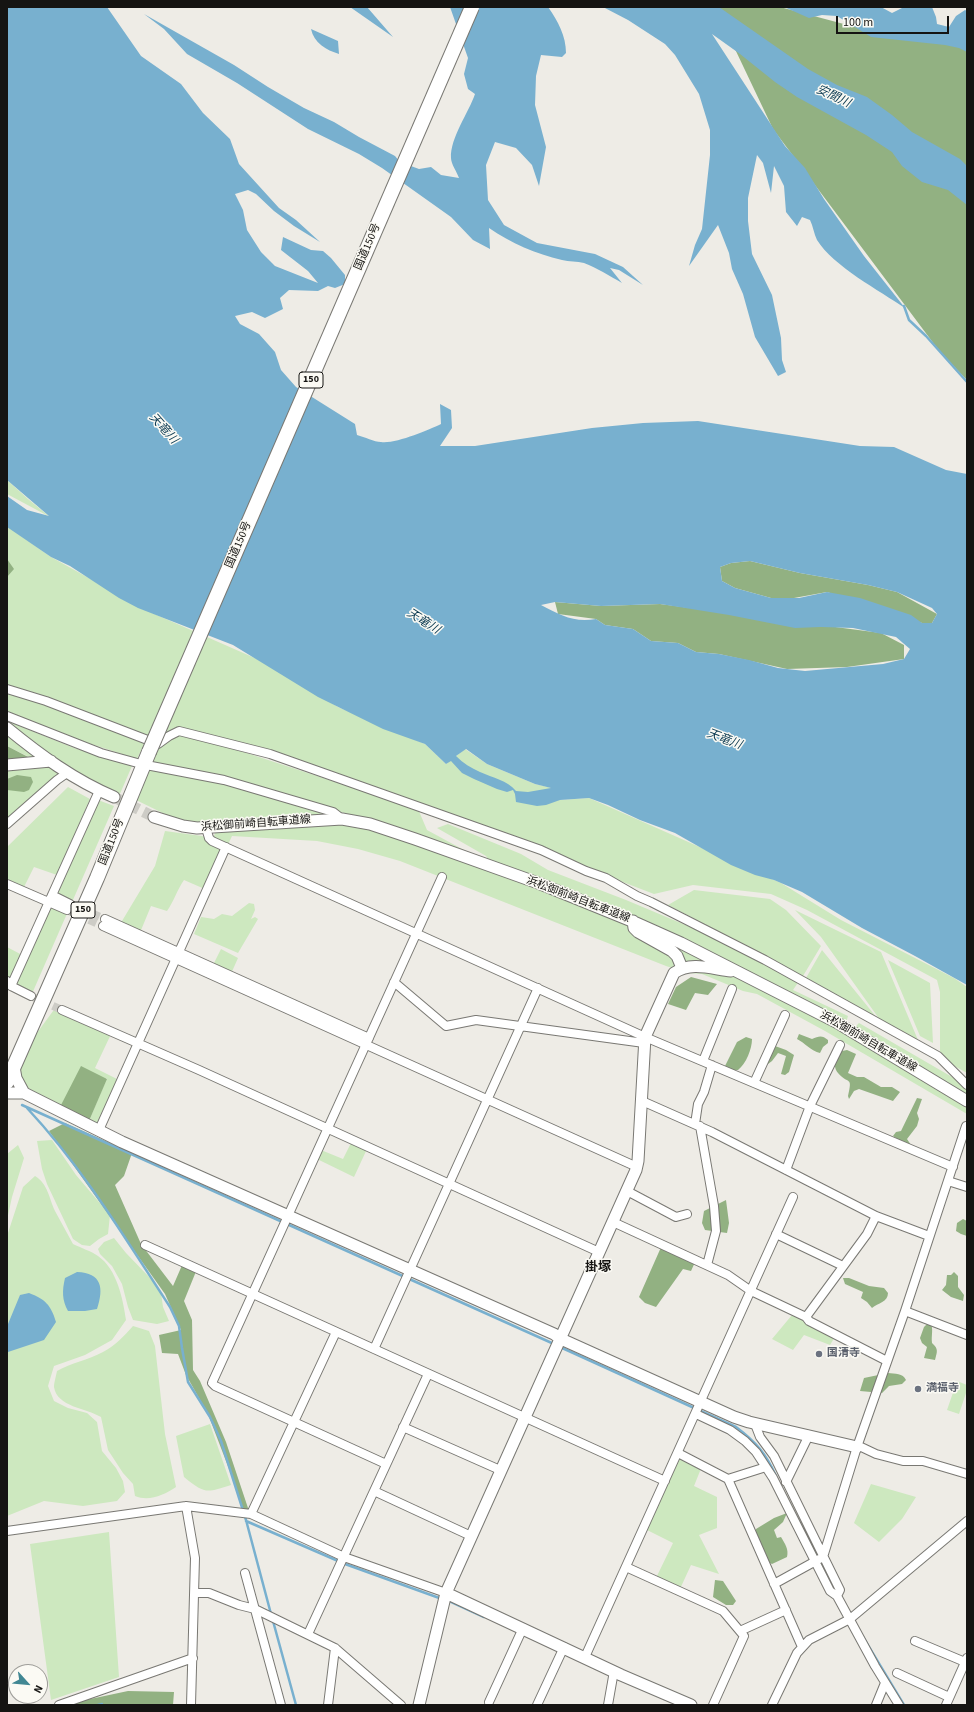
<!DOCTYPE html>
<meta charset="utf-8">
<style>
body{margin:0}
#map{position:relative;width:974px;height:1712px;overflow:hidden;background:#eeece6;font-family:"Source Sans 3",sans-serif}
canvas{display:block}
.frame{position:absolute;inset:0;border:8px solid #151412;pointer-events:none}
.north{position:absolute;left:8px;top:1664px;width:40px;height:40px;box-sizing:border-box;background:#fbfaf4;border:1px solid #9f9e9a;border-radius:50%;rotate:117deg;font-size:11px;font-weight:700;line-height:16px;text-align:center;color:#151412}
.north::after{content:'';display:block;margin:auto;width:14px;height:18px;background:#418793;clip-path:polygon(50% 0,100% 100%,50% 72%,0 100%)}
.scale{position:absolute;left:836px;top:16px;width:113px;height:18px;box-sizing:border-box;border:2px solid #151412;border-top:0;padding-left:5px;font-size:12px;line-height:14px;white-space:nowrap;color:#151412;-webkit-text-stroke:3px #fbfaf4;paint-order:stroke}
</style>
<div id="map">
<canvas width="974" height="1712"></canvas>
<div class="frame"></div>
<div class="north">N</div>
<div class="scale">100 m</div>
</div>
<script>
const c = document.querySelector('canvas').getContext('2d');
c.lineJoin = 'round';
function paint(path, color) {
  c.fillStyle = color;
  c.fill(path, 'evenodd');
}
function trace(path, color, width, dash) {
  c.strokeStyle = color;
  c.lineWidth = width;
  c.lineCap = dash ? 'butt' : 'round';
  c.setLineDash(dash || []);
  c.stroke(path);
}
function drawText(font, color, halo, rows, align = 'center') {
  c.font = font + ' "Source Sans 3","Noto Sans JP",sans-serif';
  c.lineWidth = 3;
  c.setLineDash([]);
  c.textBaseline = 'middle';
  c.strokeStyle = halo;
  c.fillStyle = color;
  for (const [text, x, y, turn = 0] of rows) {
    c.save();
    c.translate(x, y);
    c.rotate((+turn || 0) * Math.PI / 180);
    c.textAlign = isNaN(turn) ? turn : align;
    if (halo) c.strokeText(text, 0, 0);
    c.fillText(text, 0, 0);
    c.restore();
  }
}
paint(new Path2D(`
 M 7,480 L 28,499 L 50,517 L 7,494 Z
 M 7,526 L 51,557 L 150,612 L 257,659 L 338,707 L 425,744 L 446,764 L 465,749 L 487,764 L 535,784 L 552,788 L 560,800 L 589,798 L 781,883 L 841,920 L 954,978 L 967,987 L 967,1073 L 940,1058 L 940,992 L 937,980 L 807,910 L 771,894 L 693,885 L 654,894 L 529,846 L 262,752 L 207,740 L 418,809 L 427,830 L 473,855 L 403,831 L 238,780 L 150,762 L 146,740 L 137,759 L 85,742 L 7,713 Z
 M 7,721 L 74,748 L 132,766 L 119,796 L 77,774 L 7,722 Z
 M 7,734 L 32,752 L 35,760 L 7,746 Z
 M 45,762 L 64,775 L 7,824 L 7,765 Z
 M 148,769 L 228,785 L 327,815 L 205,824 L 175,819 L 136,800 Z
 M 68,787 L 90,799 L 57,875 L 34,867 L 24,887 L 7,879 L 7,847 Z
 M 98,800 L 114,806 L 31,996 L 7,981 L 7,947 L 24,956 Z
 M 328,823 L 366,828 L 490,862 L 486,856 L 437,828 L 448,824 L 521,854 L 548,870 L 626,900 L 695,929 L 799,981 L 793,990 L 848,1016 L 846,1023 L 854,1028 L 859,1023 L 959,1081 L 964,1077 L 967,1079 L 967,1114 L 825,1031 L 757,994 L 743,991 L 702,974 L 688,973 L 666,966 L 400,861 L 358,849 L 317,841 L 232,836 L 207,890 L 184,880 C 177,890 174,901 167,911 L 151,906 L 139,935 L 119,926 L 155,866 L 165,831 L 202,836 L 212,841 L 216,831 Z
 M 694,890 L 770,899 L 786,910 L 821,946 L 803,976 L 668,905 Z
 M 249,903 L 254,904 L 255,910 L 251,919 L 255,917 L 258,919 L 238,953 L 194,934 L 201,917 L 214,919 L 222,914 L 232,916 Z
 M 795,910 L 881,952 L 918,1040 L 880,1020 L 821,937 Z
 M 221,949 L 238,958 L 230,976 L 212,967 Z
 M 822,950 L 877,1018 L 806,978 Z
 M 888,960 L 930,983 L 933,1043 L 920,1036 Z
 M 56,1007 L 68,1015 L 112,1032 L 95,1068 L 121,1081 L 100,1128 L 89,1121 L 107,1078 L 60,1107 L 32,1092 L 23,1082 L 19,1070 L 34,1037 Z
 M 52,1140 L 76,1175 L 110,1215 L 108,1234 L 99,1239 L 90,1246 L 82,1245 L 73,1239 L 47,1184 L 42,1169 L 37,1141 Z
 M 351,1143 L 367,1149 L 354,1177 L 317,1159 L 321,1150 L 343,1159 Z
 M 18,1145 L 24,1158 L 12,1197 L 7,1220 L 7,1154 Z
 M 35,1176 C 48,1184 49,1198 55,1211 C 61,1222 67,1233 73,1244 C 81,1248 91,1251 98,1256 C 117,1269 123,1299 126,1320 L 112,1340 L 85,1355 L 54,1366 L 48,1386 L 54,1401 L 68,1408 L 87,1413 L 97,1422 L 102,1451 L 116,1468 L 123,1481 L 125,1492 L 117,1501 L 83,1506 L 44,1501 L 7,1516 L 7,1236 L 23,1187 Z
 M 114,1238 L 126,1253 L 153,1281 L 161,1293 L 163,1307 L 169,1321 L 157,1324 L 133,1320 L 128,1307 L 122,1284 L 112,1266 L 100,1254 L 98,1249 L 104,1242 Z
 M 792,1315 L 836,1335 L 830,1345 L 804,1335 L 793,1350 L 772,1339 Z
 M 133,1326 L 149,1331 L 155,1346 L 165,1434 L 176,1487 C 164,1495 149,1502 135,1496 L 133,1484 L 123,1473 L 108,1450 L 101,1417 C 86,1408 57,1407 54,1387 C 54,1383 56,1376 57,1371 C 71,1363 88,1360 103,1352 C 115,1346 124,1336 133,1326 Z
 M 957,1381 L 967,1385 L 967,1390 L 959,1414 L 947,1410 Z
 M 210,1424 L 231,1485 C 206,1493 205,1494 184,1477 L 176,1436 Z
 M 680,1454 L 702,1466 L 694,1486 L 717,1497 L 717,1528 L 699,1535 L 719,1574 L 691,1565 L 679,1591 L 655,1580 L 673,1543 L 647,1530 Z
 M 871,1484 L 916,1497 L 902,1519 L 879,1542 L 854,1523 Z
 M 109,1532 L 119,1677 L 51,1700 L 30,1544 Z`), '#cde8bf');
paint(new Path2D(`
 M 715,7 L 780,7 L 855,27 L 967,46 L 967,380 L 940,352 L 773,129 Z
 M 7,559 L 14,569 L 7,577 Z
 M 750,561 L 800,573 L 868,585 L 897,592 L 937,614 L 932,623 L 922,623 L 827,592 L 794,598 L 771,598 L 735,588 L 722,581 L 720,567 L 731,563 Z
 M 555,602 L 601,606 L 660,604 L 881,633 L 904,645 L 904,659 L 847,667 L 787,669 L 719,654 L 696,652 L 678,643 L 651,641 L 633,629 L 605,625 L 596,619 L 558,614 Z
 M 7,746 L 32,759 L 7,761 Z
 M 17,775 L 31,777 L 33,782 L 29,790 L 24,792 L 7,790 L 7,779 Z
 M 691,977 L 717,984 L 708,995 L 695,993 L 686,1010 L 668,1004 L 676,987 Z
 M 799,1034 L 812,1039 C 819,1036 822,1035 828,1040 L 828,1043 L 823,1047 L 820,1053 C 811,1051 805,1043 797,1039 Z
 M 746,1037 L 752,1039 C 752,1049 746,1064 738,1070 L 732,1070 L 725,1066 L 737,1042 Z
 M 775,1046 L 786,1050 L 794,1055 L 789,1072 L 785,1075 L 781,1074 L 786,1056 L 778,1053 L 772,1061 L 768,1064 L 767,1060 Z
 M 847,1050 L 856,1054 L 848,1073 L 857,1077 L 864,1077 L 881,1087 L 892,1087 L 900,1092 L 893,1101 L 859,1089 L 854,1091 L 849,1099 L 848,1096 C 853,1075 848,1085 838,1073 C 834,1069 835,1062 834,1057 L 842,1051 Z
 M 81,1066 L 107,1079 L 89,1121 L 60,1107 Z
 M 917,1098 L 922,1099 L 917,1113 L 919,1119 L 917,1126 L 907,1139 L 915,1151 L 893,1136 L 896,1132 L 901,1131 Z
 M 65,1123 L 132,1153 L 124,1176 L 115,1185 L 141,1244 L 173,1286 L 183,1263 L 197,1269 L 184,1301 L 192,1320 L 193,1370 L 200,1381 L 226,1442 L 249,1511 L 243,1510 L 234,1482 L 208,1414 L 186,1375 L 178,1354 L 162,1353 L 159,1335 L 181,1330 L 165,1294 L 49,1131 Z
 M 726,1200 L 729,1223 L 727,1233 L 705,1230 L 702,1223 L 704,1211 Z
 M 963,1219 L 967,1221 L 967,1236 L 961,1234 L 956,1231 L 957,1223 Z
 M 662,1245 L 696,1260 L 691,1271 L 683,1269 L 656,1307 L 645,1303 L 639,1297 Z
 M 954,1272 L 958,1276 L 958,1287 L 964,1295 L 963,1301 L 951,1297 L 942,1290 L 946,1285 L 947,1275 L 951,1275 Z
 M 843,1278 L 849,1278 L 869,1286 L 884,1288 L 888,1293 C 888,1302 878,1303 872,1308 L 867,1302 L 861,1298 L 863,1292 L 845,1284 Z
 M 930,1321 C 934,1329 931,1335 932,1343 C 939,1349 937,1352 935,1360 L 924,1358 L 927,1347 L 922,1343 L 920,1338 L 924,1327 Z
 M 888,1373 C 895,1374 903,1373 906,1380 L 902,1384 L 889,1386 L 882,1393 L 860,1391 L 864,1378 Z
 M 787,1513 L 783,1522 L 774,1530 L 777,1538 L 781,1537 C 785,1544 789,1549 787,1557 L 772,1564 L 768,1562 L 753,1537 L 756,1529 L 774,1518 Z
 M 715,1580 L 723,1581 L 736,1601 L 733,1605 L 726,1605 L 713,1597 Z
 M 128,1691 L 174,1692 L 173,1705 L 62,1705 Z`), '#92b182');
paint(new Path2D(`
 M 7,7 L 107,7 L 141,56 L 181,84 L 203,113 L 230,139 L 239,164 L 279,208 L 296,220 L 320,242 L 294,226 L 274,211 L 256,194 L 248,190 L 235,194 L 243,210 L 247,230 L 261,252 L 275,266 L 318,283 L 308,271 L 281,250 L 283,237 L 311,250 L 323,251 L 331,258 L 345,275 L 345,284 L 335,288 L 328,286 L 318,291 L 289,290 L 280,298 L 283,309 L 265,318 L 252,312 L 235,316 L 240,324 L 259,334 L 275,352 L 281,370 L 296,387 L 355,424 L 357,435 C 365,437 374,442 381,442 C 396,444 428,430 441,424 L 440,404 L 451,410 L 452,428 L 440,446 L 475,446 L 592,428 L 643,423 L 698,421 L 860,446 L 894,447 L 946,470 L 967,474 L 967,985 L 915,956 L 862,928 L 802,892 L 774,880 L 755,875 L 731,865 L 675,833 L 640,820 L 608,805 L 589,798 L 560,800 L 546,805 L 537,806 L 516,802 L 515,794 L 513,790 L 507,792 L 497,789 L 474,779 L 462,773 L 451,761 L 446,764 L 425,744 L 383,729 L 318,697 L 233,645 L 138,608 L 119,598 L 70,566 L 51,557 L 7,527 L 7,496 L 27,510 L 49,516 L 7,480 ZM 750,561 L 800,573 L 868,585 L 897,592 L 932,608 L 937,614 L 932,623 L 922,623 L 911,615 L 860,598 L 827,592 L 799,598 L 771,598 L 735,588 L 722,581 L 720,567 L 731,563 ZM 555,602 L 601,606 L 660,604 L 729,615 L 795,628 L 821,627 L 853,628 L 896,637 L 910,649 L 904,659 L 883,664 L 805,671 L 778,668 L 749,660 L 719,654 L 696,652 L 678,643 L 651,641 L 633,629 L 605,625 L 596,619 C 574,623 560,615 541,605 ZM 466,749 L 487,764 L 535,784 L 551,788 L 528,792 L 516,791 C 507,780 493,778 480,772 C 471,768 463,763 456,756 Z
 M 350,7 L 367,7 L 393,37 Z
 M 450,7 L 548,7 C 558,21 566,36 566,53 L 562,57 L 541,55 L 536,76 L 535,105 L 546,147 L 539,186 L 532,165 L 516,148 L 495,142 L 486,165 L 488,200 L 504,225 L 537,243 L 595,254 L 623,267 L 643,285 L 619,270 L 610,268 L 622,283 C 610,276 597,268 584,263 C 577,261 569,262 562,260 C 536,254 511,243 489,228 L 490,249 L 473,240 L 451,217 L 382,168 L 359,154 L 308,129 L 237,83 L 187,54 L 164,29 L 144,14 L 234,65 L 268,87 L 304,108 L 334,122 L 359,137 L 395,156 L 400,162 L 419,169 L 431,167 L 441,175 L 459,178 C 457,172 451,164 451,158 C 450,138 469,112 475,94 L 468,89 L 464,74 L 468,58 Z
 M 603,7 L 719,7 L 808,69 L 837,85 L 867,97 L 892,115 L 912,132 L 960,159 L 967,166 L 967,205 L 948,190 L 922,182 L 902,166 L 892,152 L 866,135 L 797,97 L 775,82 L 740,54 L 712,34 L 785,146 L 805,168 L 824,199 L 864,256 L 905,308 C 880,291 833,266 817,240 C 814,234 813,226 810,220 L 802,217 L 797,226 L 786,212 L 784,186 L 774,166 L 771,193 L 763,163 L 757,155 L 748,198 L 748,221 L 752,254 L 772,295 L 781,338 L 782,360 L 786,372 L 778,376 L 755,337 L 743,294 L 732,269 L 729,253 L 718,225 L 689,266 L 695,245 L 702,229 L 710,155 L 710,130 L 699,94 L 675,55 L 665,44 L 628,20 Z
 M 784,7 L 881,7 L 892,13 L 904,7 L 932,7 L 936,17 L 937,24 L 949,27 L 956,16 L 965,10 L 967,11 L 967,52 L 959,48 L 945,45 L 871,37 L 837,16 L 822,15 L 809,18 Z
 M 311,29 L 338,41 L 339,54 C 326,50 314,43 311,29 Z
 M 77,1272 C 102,1273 104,1288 97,1309 L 85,1311 L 68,1311 C 62,1300 62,1291 65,1278 Z
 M 29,1293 C 45,1299 51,1305 56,1322 L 44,1340 L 8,1352 L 8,1324 L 20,1295 Z`), '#78b0cf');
trace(new Path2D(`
 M 904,306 L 909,320 L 926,336 L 967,382
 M 22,1105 L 554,1344
 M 27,1108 C 83,1168 125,1238 170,1307 L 179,1326 L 182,1348 L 188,1382 L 210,1417 L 221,1441 L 246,1520 L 271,1614
 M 560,1347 L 736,1427 C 756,1442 766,1454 776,1476
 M 246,1521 L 345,1564 L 442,1599
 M 804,1530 L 835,1589
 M 447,1600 L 484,1617
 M 273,1621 L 296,1705
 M 863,1637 L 904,1705
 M 98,1705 L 102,1704`), '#78b0cf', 2.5);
trace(new Path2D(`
 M 70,904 L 105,919
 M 67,910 L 103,926
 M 31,996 L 62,1010`), '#cdccc6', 8, [8, 4]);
trace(new Path2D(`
 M 114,797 L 154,817`), '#cdccc6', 11, [11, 5.5]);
const street = new Path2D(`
 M 7,689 L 46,701 L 158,744 L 169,736 L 179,731 L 270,754 L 541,850 L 586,871 L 606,878 L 637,896 L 651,902 L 765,960 L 938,1056 L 967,1085
 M 7,716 L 101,753 L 141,764 L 224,780 L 333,812 L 342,819
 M 7,824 L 57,780 L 67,773
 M 206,828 L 209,838 L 212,841 L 645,1037 L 953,1167
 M 7,884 L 67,910
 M 52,895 L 70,904
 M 105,919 L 369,1038
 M 103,926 L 637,1167
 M 7,981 L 11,986 L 31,996
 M 394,982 L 446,1026 L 476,1020 L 644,1043
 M 11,986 L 99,791
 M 62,1010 L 199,1070 L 599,1252
 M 703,1061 L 732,989
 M 754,1083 L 785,1015
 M 642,1101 L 712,1132 L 876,1216 L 929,1236
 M 695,1124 L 698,1104 L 704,1092 L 712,1065
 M 700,1126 L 714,1206 L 716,1231 L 707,1265
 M 99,1130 L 226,847
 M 786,1170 L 810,1106 L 840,1045
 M 948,1181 L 967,1187
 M 627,1191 L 676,1217 L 687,1214
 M 613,1222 L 728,1275 L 751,1291 L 806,1317 L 867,1234 L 876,1216
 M 776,1234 L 843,1266
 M 145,1245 L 665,1481
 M 905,1311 L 967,1335
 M 806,1317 L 809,1321 L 887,1361
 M 374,1349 L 538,988
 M 696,1414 L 730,1430 L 745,1441 L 756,1452 L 773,1478 L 830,1591 L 837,1596
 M 755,1424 L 760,1437 L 774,1456 L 840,1590 L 837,1596 L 875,1666 L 899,1705
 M 403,1427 L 500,1470
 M 857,1445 L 876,1454 L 903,1461 L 923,1461 L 967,1474
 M 678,1453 L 728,1479 L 802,1647
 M 386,1464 L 215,1386 L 212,1383 L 442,877
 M 728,1479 L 766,1467
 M 786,1482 L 809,1435
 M 374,1491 L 471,1536
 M 186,1506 L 195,1558 L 191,1705
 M 251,1514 L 336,1332
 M 7,1531 L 186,1506 L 251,1514 L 344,1557 L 446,1593
 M 626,1567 L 723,1611 L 744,1636 L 713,1705
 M 245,1573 L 281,1705
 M 774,1584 L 823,1557 L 857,1447 L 905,1311 L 966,1126
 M 195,1593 L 209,1593 L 239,1605 L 255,1609 L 335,1648 L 401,1705
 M 740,1631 L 786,1610
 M 308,1634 L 428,1374
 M 915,1641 L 965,1662
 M 585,1657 L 793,1197
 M 897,1673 L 949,1697
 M 489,1702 L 523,1628
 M 59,1705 L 193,1658
 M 328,1705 L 335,1648
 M 537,1705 L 564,1647
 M 608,1705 L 614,1671
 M 772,1705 L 797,1653 L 809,1640 L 850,1619 L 967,1521
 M 876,1705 L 885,1683
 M 946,1705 L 967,1658`);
const secondary = new Path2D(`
 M 7,728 C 40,755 74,780 114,797
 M 7,765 L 51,761
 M 154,817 L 183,826 L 197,828 L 342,819 L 370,824 L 415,839 L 538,883 L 634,922 L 681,943 L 836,1022 L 967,1101
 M 633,921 L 634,928 L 638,932 L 672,951 L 677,956 L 682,968
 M 14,1067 L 16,1078 L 24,1093
 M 7,1093 L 24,1093 L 122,1142 L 554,1334 L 561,1339 L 734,1417 L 749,1422 L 857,1447
 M 446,1593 L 621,1675 L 691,1705
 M 419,1705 L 446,1593 L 636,1170 L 638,1161 L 645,1037 L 674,973 C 691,961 712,969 731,971`);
const highway = new Path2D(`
 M 7,1082 L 97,878 L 149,752`);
trace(street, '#797873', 10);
trace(secondary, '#797873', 13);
trace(highway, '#797873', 16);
trace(street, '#fff', 8);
trace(secondary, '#fff', 11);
trace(highway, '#fff', 14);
const highwayBridge = new Path2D(`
 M 149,752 L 472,7`);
trace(highwayBridge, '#797873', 16, []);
trace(highwayBridge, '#fff', 14);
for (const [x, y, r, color] of [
 [819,1354,4,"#6b7280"],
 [918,1389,4,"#6b7280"]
]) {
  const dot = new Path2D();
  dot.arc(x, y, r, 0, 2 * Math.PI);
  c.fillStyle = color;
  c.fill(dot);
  trace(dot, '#fbfaf4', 1.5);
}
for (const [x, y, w] of [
 [311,380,24],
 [83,910,24]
]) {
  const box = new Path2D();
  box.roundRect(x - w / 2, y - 8, w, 16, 3);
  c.fillStyle = '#fbfaf4';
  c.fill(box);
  trace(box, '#151412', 1);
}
drawText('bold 10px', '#151412', null, [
 ["150",311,380],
 ["150",83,910]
]);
drawText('11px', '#151412', '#fbfaf4', [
 ["国道150号",368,247,-67],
 ["国道150号",239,545,-67],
 ["浜松御前崎自転車道線",256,824,-4],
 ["国道150号",112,842,-68],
 ["浜松御前崎自転車道線",578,900,21],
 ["浜松御前崎自転車道線",868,1042,30]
]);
drawText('bold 11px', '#5b616d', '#fbfaf4', [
 ["国清寺",827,1354],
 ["満福寺",926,1389]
], 'left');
drawText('italic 12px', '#0c3b52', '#fbfaf4', [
 ["安間川",833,97,25],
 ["天竜川",163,429,48],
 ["天竜川",423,622,32],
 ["天竜川",724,740,21]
]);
drawText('bold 13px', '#151412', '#fbfaf4', [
 ["掛塚",598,1268]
]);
</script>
